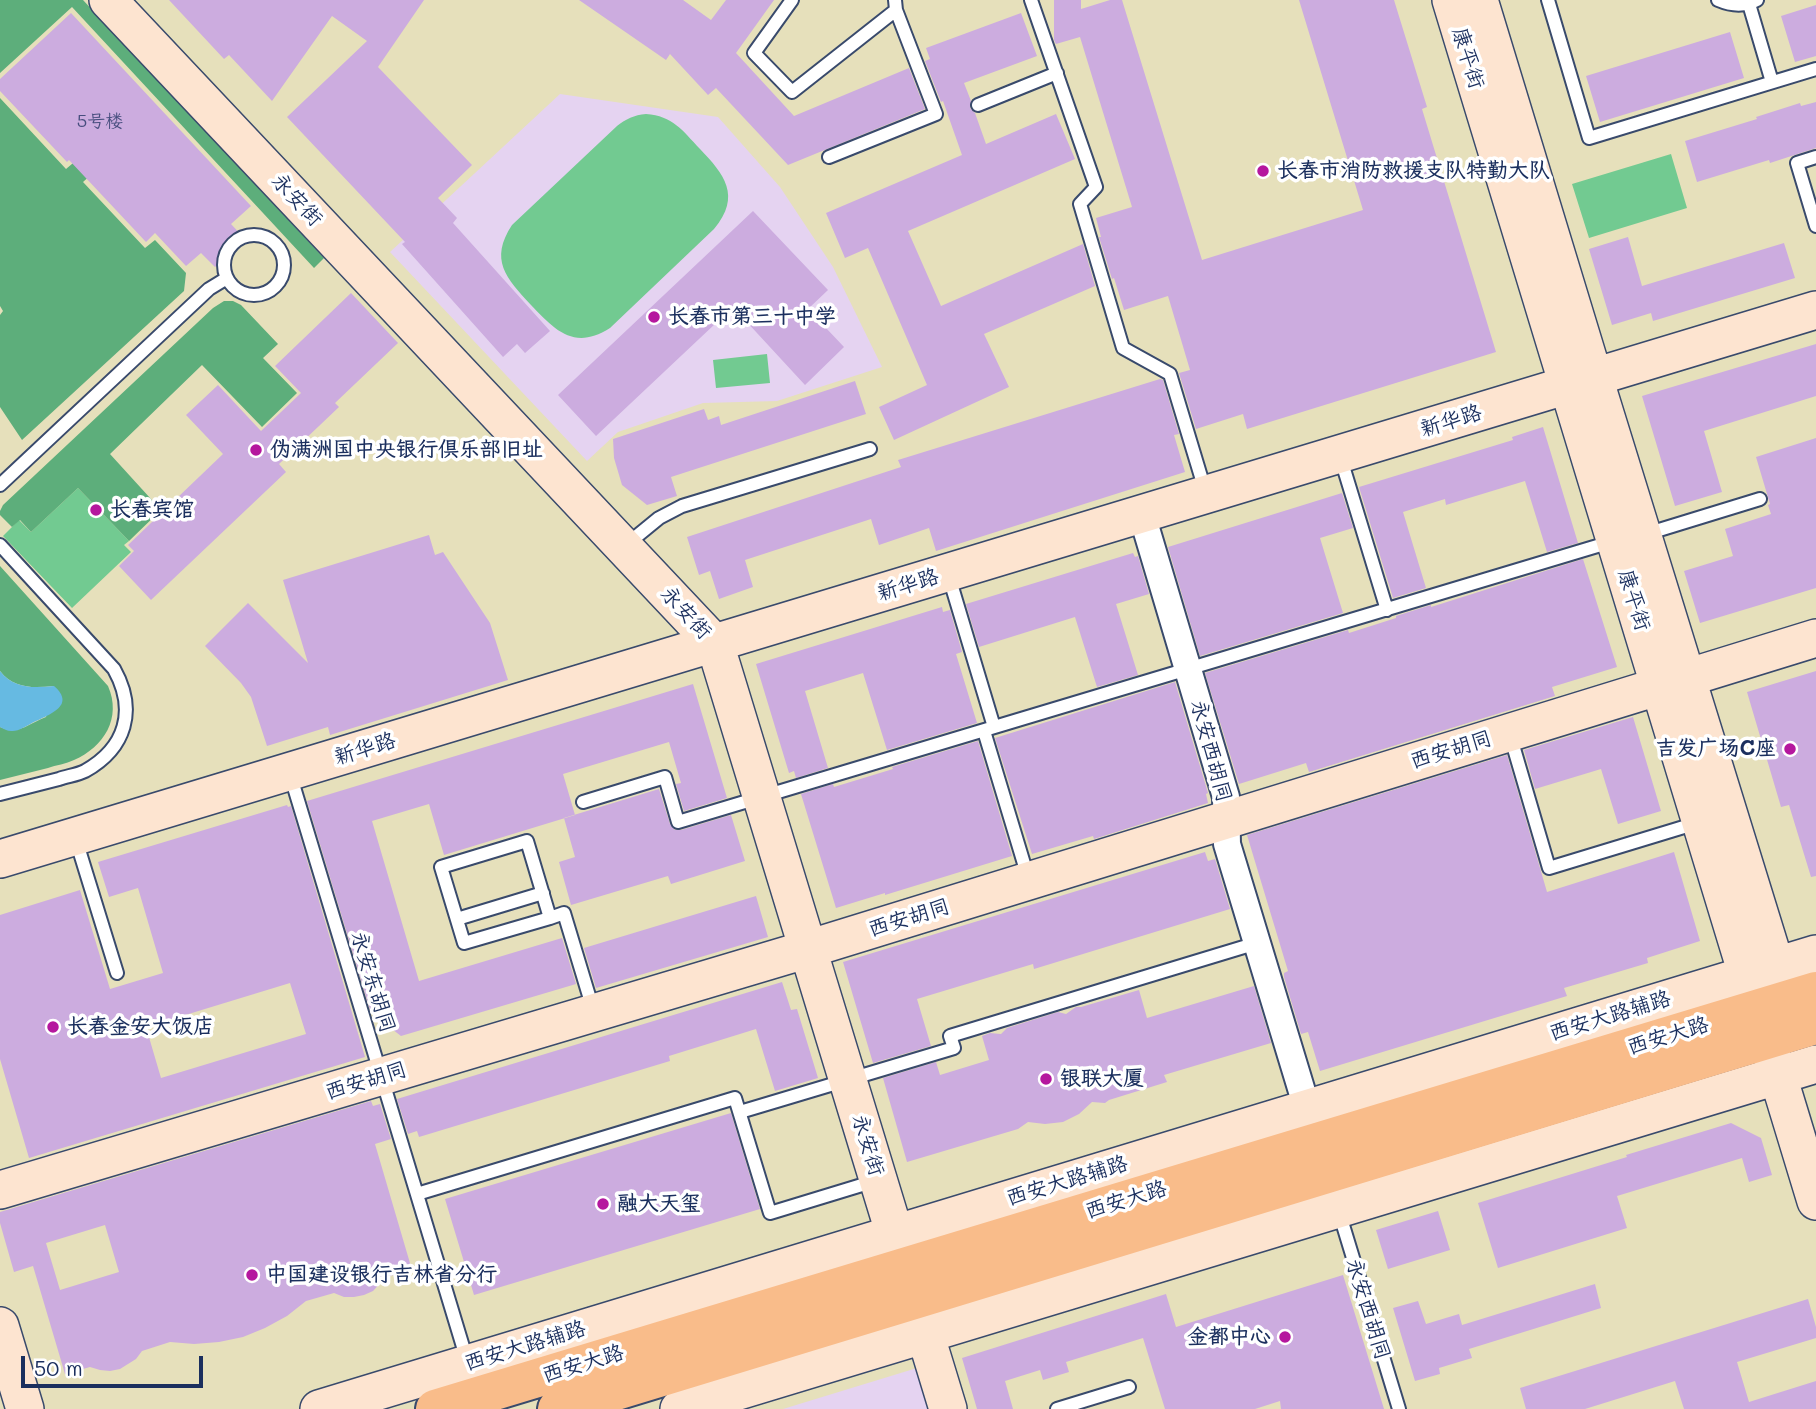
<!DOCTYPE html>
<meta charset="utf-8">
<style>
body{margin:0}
#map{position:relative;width:1816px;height:1409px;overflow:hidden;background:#e6e0bb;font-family:Mali,sans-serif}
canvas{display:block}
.scale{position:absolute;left:21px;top:1356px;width:182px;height:32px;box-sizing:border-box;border:4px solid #1b2f5e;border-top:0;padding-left:9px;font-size:21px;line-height:24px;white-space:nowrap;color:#1b2f5e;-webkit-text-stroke:5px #fff;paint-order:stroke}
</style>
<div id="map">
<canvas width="1816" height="1409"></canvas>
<div class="scale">50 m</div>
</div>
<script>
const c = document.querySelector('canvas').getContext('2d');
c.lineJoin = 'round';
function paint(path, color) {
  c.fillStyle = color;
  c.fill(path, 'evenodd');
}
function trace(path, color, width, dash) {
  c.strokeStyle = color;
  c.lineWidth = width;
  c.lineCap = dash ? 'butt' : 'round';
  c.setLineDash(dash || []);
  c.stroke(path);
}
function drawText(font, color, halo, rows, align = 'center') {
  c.font = font + ' Mali,"LXGW WenKai TC",sans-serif';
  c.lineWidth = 7;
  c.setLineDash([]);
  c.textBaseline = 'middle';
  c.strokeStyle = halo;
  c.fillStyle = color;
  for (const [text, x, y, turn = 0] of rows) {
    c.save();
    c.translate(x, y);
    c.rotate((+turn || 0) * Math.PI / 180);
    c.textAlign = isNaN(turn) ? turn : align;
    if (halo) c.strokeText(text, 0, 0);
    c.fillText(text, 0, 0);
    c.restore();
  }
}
paint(new Path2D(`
 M 560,94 L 718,117 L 780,187 L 833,267 L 882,367 L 777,401 L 703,403 L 618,432 L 587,461 L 390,252 Z
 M 917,1368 L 930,1409 L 783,1409 Z`), '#e5d3f1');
paint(new Path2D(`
 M 646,114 C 673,116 682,130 700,149 C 724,174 742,196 714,229 L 610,328 C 574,351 555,330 531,305 C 506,278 489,260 512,225 L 617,126 C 626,119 634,115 646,114 Z
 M 1671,154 L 1687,208 L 1589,238 L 1572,184 Z
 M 767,354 L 770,383 L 716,388 L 713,360 Z
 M 78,488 L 129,541 L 124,545 L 131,552 L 72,608 L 3,536 L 19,520 L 31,532 Z`), '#72ca91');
paint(new Path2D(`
 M 0,0 L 83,0 L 324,258 L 314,268 L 72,7 L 0,73 Z
 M 0,98 L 66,169 L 79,158 L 93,173 L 83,182 L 145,248 L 155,240 L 186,273 L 184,291 L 22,440 L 0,407 L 0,315 L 3,311 L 0,306 Z
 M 224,301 L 233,301 L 241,305 L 278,344 L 263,358 L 297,393 L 262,427 L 202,365 L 110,454 L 161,510 L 129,541 L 78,488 L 31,532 L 20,520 L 12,527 L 0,515 L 0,511 L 3,505 L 213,308 Z
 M 0,566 L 108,686 C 122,718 104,747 74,760 C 66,764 56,765 48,768 C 32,772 16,776 0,780 L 0,727 C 19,735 28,724 46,717 L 54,686 C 33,688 14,689 0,671 Z`), '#5dae7b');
paint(new Path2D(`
 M 0,671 C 14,689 33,688 54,686 C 77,706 48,715 32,723 C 26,726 18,732 11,731 C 7,731 4,729 0,727 Z`), '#66bae2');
paint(new Path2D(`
 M 169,0 L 424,0 L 378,67 L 472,165 L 438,198 L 457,218 L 453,223 L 550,331 L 525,353 L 517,344 L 503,357 L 402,244 L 405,242 L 287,117 L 367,41 L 332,16 L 272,101 L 229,55 L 224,59 Z
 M 579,0 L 683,0 L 711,20 L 726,0 L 774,0 L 736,53 L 794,116 L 909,68 L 925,109 L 788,165 L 716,88 L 708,95 L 670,54 L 666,60 Z
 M 1054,0 L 1081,0 L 1081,9 L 1110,0 L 1122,0 L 1202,260 L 1363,210 L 1299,0 L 1394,0 L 1427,107 L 1422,109 L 1496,352 L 1247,429 L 1243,414 L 1196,429 L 1179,373 L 1190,370 L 1168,296 L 1124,310 L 1114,278 L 1112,279 L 1099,237 L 1101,237 L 1096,218 L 1132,207 L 1080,37 L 1056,44 L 1054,40 Z
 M 1816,5 L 1816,56 L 1795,62 L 1781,16 Z
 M 71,13 L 251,206 L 231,224 L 245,239 L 215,267 L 201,253 L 186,266 L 155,233 L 146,242 L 69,160 L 67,162 L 0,91 L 0,79 Z
 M 1021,13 L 1037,56 L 964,83 L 971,101 L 970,108 L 975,113 L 986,144 L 1056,114 L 1075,159 L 908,231 L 941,306 L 1083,244 L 1095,286 L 984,334 L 1009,387 L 894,440 L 879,407 L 927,385 L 868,248 L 845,258 L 826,213 L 962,155 L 943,101 L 941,102 L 925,61 L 930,59 L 926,48 Z
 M 1730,32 L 1744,78 L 1600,122 L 1586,76 Z
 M 1816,102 L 1816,148 L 1770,163 L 1769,160 L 1697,182 L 1685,141 L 1757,119 L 1756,117 L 1800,103 L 1801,106 Z
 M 753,211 L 828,290 L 808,309 L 844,347 L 805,385 L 733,307 L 596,436 L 558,395 Z
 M 1628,237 L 1642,286 L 1784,243 L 1795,278 L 1653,321 L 1651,313 L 1612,325 L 1589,249 Z
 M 351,293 L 398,343 L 335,403 L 339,407 L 279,464 L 286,472 L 151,600 L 119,566 L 134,551 L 128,545 L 223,454 L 186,415 L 218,385 L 261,431 L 301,393 L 275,366 Z
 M 1816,344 L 1816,396 L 1704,431 L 1722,492 L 1675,506 L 1642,396 Z
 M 1160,379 L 1163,380 L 1179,434 L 1174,435 L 1185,472 L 936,551 L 929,528 L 879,545 L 871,519 L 745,560 L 753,587 L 719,599 L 710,571 L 699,575 L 687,537 L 901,467 L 898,460 Z
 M 855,381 L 866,414 L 671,477 L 677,496 L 647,505 L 622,485 L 614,458 L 613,439 L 704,409 L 708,420 L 719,416 L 721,425 Z
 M 1543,427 L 1578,543 L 1547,552 L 1525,481 L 1446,505 L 1445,499 L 1403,512 L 1426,588 L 1393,598 L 1359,487 L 1513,440 L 1512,437 Z
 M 1816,438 L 1816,588 L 1700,623 L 1684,571 L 1733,556 L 1725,529 L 1771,514 L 1768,505 L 1770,504 L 1756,457 Z
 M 1342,493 L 1353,528 L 1320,538 L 1343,613 L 1200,656 L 1168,547 Z
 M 429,535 L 435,555 L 443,552 L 490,623 L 508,680 L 330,735 L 328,727 L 267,746 L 251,697 L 241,683 L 205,646 L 248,603 L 308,663 L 283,580 Z
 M 1133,553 L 1135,557 L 1138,556 L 1149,594 L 1116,604 L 1138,675 L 1097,687 L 1075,617 L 979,647 L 966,604 Z
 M 1583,559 L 1617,667 L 1552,687 L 1555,696 L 1309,772 L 1306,763 L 1239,784 L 1205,673 L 1348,630 L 1349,633 L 1396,618 L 1396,616 L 1431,605 L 1431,607 Z
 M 942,607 L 943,612 L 950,610 L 962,652 L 956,654 L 977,723 L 887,750 L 863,673 L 805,691 L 828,768 L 796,778 L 794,771 L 789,773 L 756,664 Z
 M 1816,671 L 1816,876 L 1811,877 L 1789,805 L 1781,807 L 1747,692 Z
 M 1175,682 L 1208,793 L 1206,794 L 1208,803 L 1094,839 L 1093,836 L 1032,854 L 995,738 Z
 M 693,684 L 727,798 L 684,811 L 676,784 L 681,783 L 669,742 L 563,774 L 575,815 L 444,855 L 429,804 L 372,821 L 419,981 L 562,938 L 576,984 L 401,1036 L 371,1013 L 307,801 Z
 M 1633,717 L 1661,811 L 1618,824 L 1601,769 L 1535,789 L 1524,750 Z
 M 978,741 L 1012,856 L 885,895 L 885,893 L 836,908 L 801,794 L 833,784 L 834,787 L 893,769 L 892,767 Z
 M 1507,755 L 1547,892 L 1674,852 L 1700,941 L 1647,958 L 1648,963 L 1564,988 L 1567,996 L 1320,1071 L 1308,1032 L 1301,1034 L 1284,977 L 1284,973 L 1288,971 L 1247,835 Z
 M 659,789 L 670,824 L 675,830 L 681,830 L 731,815 L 745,861 L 671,884 L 668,876 L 571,905 L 559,862 L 575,857 L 564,818 Z
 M 287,805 L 288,807 L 291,806 L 365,1057 L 29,1158 L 0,1059 L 0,915 L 80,890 L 110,989 L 163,973 L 138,888 L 109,897 L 98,862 ZM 290,983 L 306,1034 L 161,1078 L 146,1027 Z
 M 1205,852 L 1208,861 L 1215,859 L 1230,909 L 1034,969 L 1033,964 L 917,999 L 931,1046 L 873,1063 L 843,962 Z
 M 756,896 L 768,937 L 596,988 L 584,948 Z
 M 782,982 L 791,1010 L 797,1009 L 818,1078 L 775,1091 L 756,1029 L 669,1056 L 670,1061 L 419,1137 L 417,1131 L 408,1134 L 397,1099 Z
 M 1254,986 L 1271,1043 L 1164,1075 L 1167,1082 L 1109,1100 L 1105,1103 L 1092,1102 L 1079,1114 L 1063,1122 L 1045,1124 L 1028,1122 L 1018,1129 L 907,1162 L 883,1078 L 936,1062 L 940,1075 L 989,1060 L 982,1036 L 990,1033 L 1001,1034 L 1007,1028 L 1058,1012 L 1066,1014 L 1076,1007 L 1081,1007 L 1139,990 L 1147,1018 Z
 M 371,1101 L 373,1106 L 380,1104 L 391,1139 L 375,1144 L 412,1270 L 386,1277 L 373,1291 L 364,1295 L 354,1297 L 344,1297 L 334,1293 L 306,1301 L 287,1316 L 265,1328 L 243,1337 L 219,1342 L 194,1344 L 170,1342 L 142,1351 L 136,1359 L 120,1369 L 110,1371 L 100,1370 L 90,1367 L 65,1374 L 33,1266 L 14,1272 L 0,1223 L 0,1212 ZM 105,1225 L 119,1272 L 60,1290 L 46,1243 Z
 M 731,1113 L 760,1209 L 474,1295 L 445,1199 Z
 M 1731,1123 L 1761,1138 L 1772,1175 L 1749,1182 L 1742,1158 L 1617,1196 L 1627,1228 L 1498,1268 L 1478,1203 L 1627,1157 L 1626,1155 Z
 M 1438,1211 L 1450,1250 L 1388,1269 L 1376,1230 Z
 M 1343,1275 L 1384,1409 L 1281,1409 L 1280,1401 L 1255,1409 L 1165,1409 L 1143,1338 L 1066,1362 L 1069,1372 L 1043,1380 L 1040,1370 L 1005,1381 L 1013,1409 L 977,1409 L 962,1358 L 1166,1294 L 1176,1327 Z
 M 1595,1284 L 1601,1308 L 1469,1349 L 1472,1358 L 1439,1368 L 1440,1374 L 1415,1381 L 1393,1308 L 1418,1301 L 1426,1324 L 1459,1314 L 1462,1325 Z
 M 1808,1299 L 1816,1327 L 1816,1338 L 1737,1362 L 1749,1402 L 1816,1381 L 1816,1409 L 1684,1409 L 1675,1381 L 1585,1409 L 1526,1409 L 1520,1388 Z`), '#ccacdf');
const lane = new Path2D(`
 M 792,0 L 754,53 L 792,92 L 896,10
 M 1031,0 L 1096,187 L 1080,204 L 1123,348 L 1170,374 L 1205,490
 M 1548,0 L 1589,138 L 1816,69
 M 1718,0 C 1732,6 1744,7 1757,0
 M 1749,4 L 1772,82
 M 978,105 L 1057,73
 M 829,157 L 936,114 L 896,10 L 895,0
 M 1816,157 L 1797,163 L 1816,226
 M224 265a30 30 0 1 1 60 0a30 30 0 1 1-60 0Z
 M 1340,456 L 1387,610
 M 0,485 L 209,289 L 227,278
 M 1646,534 L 1760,499
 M 0,545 L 114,669 C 137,710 126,748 85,771 C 77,775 67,776 59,779 C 39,784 20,789 0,794
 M 626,545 L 659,518 L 682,506 L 870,449
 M 949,577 L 994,727
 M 984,731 L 1028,877
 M 1510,735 L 1549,868 L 1697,823
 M 290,774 L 467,1360
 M 583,802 L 665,777 L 678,822 L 1614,541
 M 76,840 L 117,973
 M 527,841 L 550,918 L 464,943 L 441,867 Z
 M 550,918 L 564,913 L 593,1009
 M 457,919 L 543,893
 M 740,1112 L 954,1048 L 950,1036 L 1257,943
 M 417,1194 L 735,1098 L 770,1213 L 875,1181
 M 1339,1212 L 1399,1409
 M 1057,1409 L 1129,1387`);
const street = new Path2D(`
 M 1142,515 L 1226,797 L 1227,844 L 1307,1108`);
const secondary = new Path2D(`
 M 108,0 L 715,644 L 948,1409
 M 1451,0 L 1816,1201
 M 1479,0 L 1594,378 L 1783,990
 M 0,859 L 1816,310
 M 0,1190 L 808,949 L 1816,638
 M 0,1326 L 25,1409
 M 319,1409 L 1816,954
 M 679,1409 L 1816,1064`);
const primary = new Path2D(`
 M 435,1409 L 1816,991
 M 557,1409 L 1816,1025`);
trace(lane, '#394a6c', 16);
trace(street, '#394a6c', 30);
trace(secondary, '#394a6c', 40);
trace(primary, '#394a6c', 42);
trace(lane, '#fff', 12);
trace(street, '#fff', 26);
trace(secondary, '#fde4d0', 37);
trace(primary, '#f9bc8a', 38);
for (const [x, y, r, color] of [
 [1263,171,7,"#b5179e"],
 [654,317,7,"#b5179e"],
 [256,450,7,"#b5179e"],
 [96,510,7,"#b5179e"],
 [1790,749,7,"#b5179e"],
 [53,1027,7,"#b5179e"],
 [1046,1079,7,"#b5179e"],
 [603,1204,7,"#b5179e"],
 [252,1275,7,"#b5179e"],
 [1285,1337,7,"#b5179e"]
]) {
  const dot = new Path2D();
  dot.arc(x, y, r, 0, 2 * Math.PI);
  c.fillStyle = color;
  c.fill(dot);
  trace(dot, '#fff', 2.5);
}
drawText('18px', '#474e7e', null, [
 ["5号楼",100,121]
]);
drawText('21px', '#1b2f5e', '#fff', [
 ["康平街",1468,58,73],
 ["永安街",297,200,47],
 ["新华路",1451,421,-17],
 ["新华路",908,585,-17],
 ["康平街",1634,600,73],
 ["永安街",686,613,47],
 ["新华路",365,749,-17],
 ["西安胡同",1451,750,-17],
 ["永安西胡同",1211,751,75],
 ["西安胡同",909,918,-17],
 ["永安东胡同",373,982,73],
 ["西安大路辅路",1610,1016,-17],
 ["西安大路",1668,1036,-17],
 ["西安胡同",366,1081,-17],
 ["永安街",868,1145,73],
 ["西安大路辅路",1067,1181,-17],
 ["西安大路",1126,1200,-17],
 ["永安西胡同",1368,1309,73],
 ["西安大路辅路",525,1346,-17],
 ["西安大路",583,1364,-17]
]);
drawText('bold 21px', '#1b2f5e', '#fff', [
 ["长春市消防救援支队特勤大队",1277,171],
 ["长春市第三十中学",668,317],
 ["伪满洲国中央银行俱乐部旧址",270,450],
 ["长春宾馆",110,510],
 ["吉发广场C座",1776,749,"right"],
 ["长春金安大饭店",67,1027],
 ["银联大厦",1060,1079],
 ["融大天玺",617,1204],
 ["中国建设银行吉林省分行",266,1275],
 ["金都中心",1271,1337,"right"]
], 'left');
</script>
